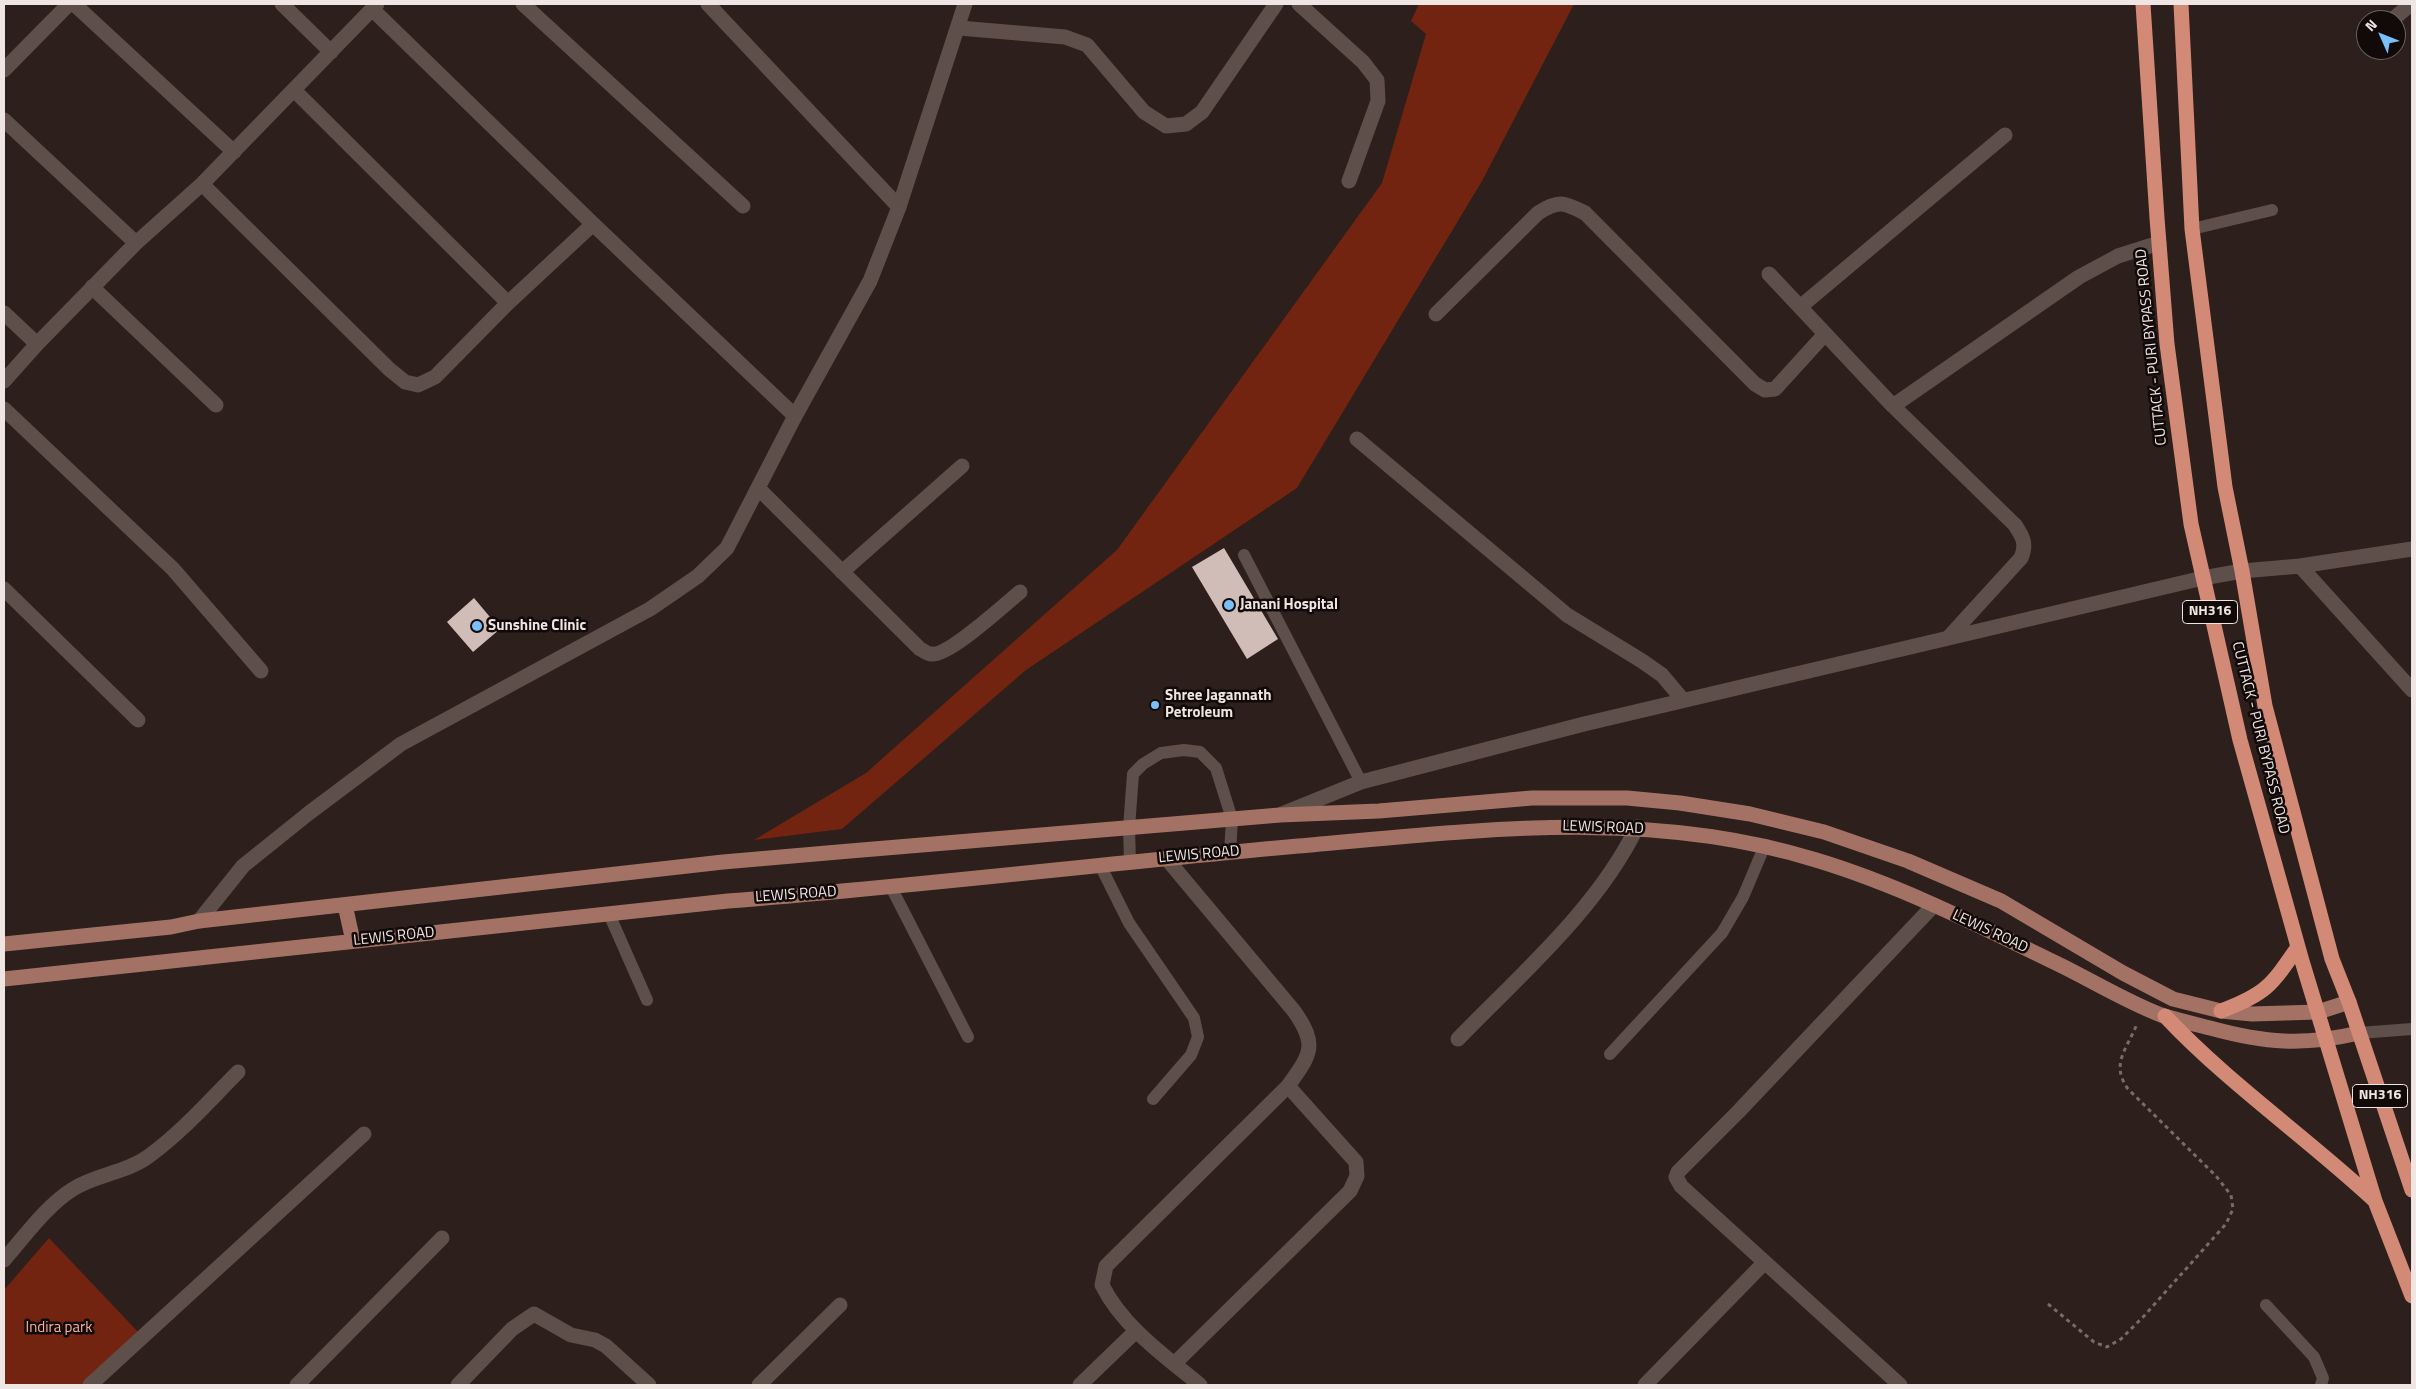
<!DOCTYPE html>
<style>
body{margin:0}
#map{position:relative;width:2416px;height:1389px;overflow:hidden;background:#2d1f1b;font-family:"Titillium Web",sans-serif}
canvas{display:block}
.frame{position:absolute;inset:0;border:5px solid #efe6e3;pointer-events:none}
.north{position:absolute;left:2356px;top:10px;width:50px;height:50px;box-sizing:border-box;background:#110a09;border:1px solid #6a6260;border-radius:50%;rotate:314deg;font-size:14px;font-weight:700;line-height:20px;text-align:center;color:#efe6e3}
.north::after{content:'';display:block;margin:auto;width:18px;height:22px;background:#7abff8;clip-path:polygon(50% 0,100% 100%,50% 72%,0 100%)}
</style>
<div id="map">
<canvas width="2416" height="1389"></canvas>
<div class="frame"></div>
<div class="north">N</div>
</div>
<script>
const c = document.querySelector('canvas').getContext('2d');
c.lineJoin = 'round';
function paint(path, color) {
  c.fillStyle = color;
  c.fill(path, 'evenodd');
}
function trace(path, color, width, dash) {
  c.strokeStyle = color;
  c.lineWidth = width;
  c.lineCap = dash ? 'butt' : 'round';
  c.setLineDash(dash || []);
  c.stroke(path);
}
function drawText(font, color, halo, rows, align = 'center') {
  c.font = font + ' "Titillium Web",sans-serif';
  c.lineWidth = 5;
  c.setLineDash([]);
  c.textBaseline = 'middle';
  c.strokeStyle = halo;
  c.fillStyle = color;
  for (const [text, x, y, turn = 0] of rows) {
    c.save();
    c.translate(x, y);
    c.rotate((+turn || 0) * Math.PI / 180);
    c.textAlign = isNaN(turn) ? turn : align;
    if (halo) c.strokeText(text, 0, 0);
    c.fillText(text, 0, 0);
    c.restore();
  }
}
paint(new Path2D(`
 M 1419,4 L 1574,4 L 1482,181 L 1297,488 L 1026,670 L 842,829 L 754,840 L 866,773 L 1117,550 L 1382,183 L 1426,34 L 1411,21 Z
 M 49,1238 L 140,1334 L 87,1385 L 4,1385 L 4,1290 Z`), '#732410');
paint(new Path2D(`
 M 1224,548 L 1278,639 L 1247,659 L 1192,567 Z
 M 474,598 L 500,629 L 473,652 L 447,622 Z`), '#d0bdb8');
trace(new Path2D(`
 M 2048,1304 L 2094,1342 L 2107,1347 L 2121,1339 L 2144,1316 L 2226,1224 L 2233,1209 L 2231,1195 L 2216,1176 L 2128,1089 C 2110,1064 2127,1049 2137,1024`), '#786c68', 3, [4, 4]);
trace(new Path2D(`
 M 2192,229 L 2272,210
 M 1244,555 L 1361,782
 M 1130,862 L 1129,828 L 1133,774 L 1143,764 L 1161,753 L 1184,750 L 1200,752 L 1216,768 L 1232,819 L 1230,852
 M 1100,865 L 1129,923 L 1194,1018 L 1198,1037 L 1191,1055 L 1153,1099
 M 891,887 L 968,1037
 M 609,914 L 647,1000
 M 2359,1033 L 2412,1029
 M 1610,1054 L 1722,933 L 1743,897 L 1765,845
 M 2266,1305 L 2314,1357 L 2323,1378 L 2321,1385`), '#5f4f4b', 12);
trace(new Path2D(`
 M 74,4 L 234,152
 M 282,4 L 331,52
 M 523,4 L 743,206
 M 708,4 L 899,207
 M 1299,4 L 1363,62 L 1377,80 L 1378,101 L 1349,181
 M 372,9 L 593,224 L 795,416
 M 2392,20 L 2411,4
 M 959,28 L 1065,37 L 1087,45 L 1144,112 L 1166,126 L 1186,124 L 1202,112 L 1276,4
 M 4,70 L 69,4
 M 294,90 L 508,303
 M 4,120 L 136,243
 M 202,184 L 389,369 L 405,382 L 418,385 L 435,377 L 508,303 L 593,224
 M 1769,274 L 1893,406 L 2015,525 C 2023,537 2027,544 2021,558 L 1948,638
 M 92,287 L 216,405
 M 1800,307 L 2005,135
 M 4,313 L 37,344
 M 1436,314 L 1538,213 C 1558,200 1564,202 1585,213 L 1755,384 L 1765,390 L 1775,389 L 1825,334
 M 4,381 L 37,344 L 136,243 L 202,184 L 377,4
 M 1893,406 L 2079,277 L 2118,256 L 2159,243
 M 4,409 L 173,569 L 261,671
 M 1357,439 L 1567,615 L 1642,661 L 1662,675 L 1683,700
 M 758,488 L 920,649 C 923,650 927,654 931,654 C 948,657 1004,605 1020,592
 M 2300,566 L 2412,690
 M 842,572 L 962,466
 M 4,589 L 138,720
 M 1282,814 L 1361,782 L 1584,724 L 2203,578 L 2242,571 L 2300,566 L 2412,549
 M 1166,858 L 1294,1011 C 1318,1045 1311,1054 1288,1086 L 1106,1266 L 1102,1285 C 1123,1327 1165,1356 1200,1385
 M 1458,1039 C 1520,975 1598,908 1637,827
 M 4,1260 C 25,1236 46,1206 73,1189 C 97,1174 126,1173 149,1156 C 182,1132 209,1101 238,1072
 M 1174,1364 L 1350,1191 L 1357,1176 L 1356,1162 L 1288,1086
 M 90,1385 L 364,1134
 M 297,1385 L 442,1238
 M 458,1385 L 512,1329 L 534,1314 L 571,1335 L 595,1340 L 606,1346 L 649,1385
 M 759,1385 L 840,1305
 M 1080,1385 L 1136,1331
 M 1645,1385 L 1764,1263
 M 1900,1385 L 1681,1186 L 1676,1177 L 1678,1172 L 1738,1112 L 1934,905`), '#5f4f4b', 15);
trace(new Path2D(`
 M 199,921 L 243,866 L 309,813 L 401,744 L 650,609 L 698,576 L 727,548 L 795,416 L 870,281 L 899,207 L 965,4`), '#5f4f4b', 15);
trace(new Path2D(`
 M 345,905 L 353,941
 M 4,944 L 171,927 L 199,921 L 723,862 L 850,851 L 1280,815 L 1379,811 L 1532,798 L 1627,798 L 1680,803 L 1750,814 L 1824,832 L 1908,861 L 2001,901 L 2123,973 L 2173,999 L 2221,1011 L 2252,1014 L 2318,1012 L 2349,1002
 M 4,979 L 728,901 C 919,886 1108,863 1298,846 C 1471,831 1647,807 1816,860 C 1899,885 1978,925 2056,963 C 2091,980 2125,1001 2161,1015 C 2177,1020 2194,1024 2210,1028 C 2265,1043 2303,1046 2359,1033`), '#a47265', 15);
trace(new Path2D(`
 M 2143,4 L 2157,218 L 2167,344 L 2191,524 L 2240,740 L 2302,961 L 2375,1201 L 2412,1296
 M 2181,4 L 2192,229 L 2225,487 L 2242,571 L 2265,706 L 2332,959 L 2349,1002 L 2412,1190
 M 2221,1011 C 2266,994 2271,986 2298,947
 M 2165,1016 C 2228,1083 2306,1137 2374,1200`), '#d28976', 15);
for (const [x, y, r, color] of [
 [1229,605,6,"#7abff8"],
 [477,626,6,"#7abff8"],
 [1155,705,5,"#7abff8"]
]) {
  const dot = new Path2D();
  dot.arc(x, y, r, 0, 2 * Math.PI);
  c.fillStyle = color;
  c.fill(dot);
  trace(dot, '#110a09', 2);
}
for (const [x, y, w] of [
 [2210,612,55],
 [2380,1096,55]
]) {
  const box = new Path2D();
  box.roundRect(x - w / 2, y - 11.5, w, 23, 4);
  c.fillStyle = '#110a09';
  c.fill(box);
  trace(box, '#efe6e3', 1);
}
drawText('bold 14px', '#efe6e3', null, [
 ["NH316",2210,612],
 ["NH316",2380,1096]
]);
drawText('15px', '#efe6e3', '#110a09', [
 ["CUTTACK - PURI BYPASS ROAD",2152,347,-96],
 ["CUTTACK - PURI BYPASS ROAD",2260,738,76],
 ["LEWIS ROAD",1603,828,2],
 ["LEWIS ROAD",1199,855,-5],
 ["LEWIS ROAD",796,895,-4],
 ["LEWIS ROAD",1990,932,25],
 ["LEWIS ROAD",394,937,-6]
]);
drawText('bold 15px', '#efe6e3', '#110a09', [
 ["Janani Hospital",1240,605],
 ["Sunshine Clinic",488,626],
 ["Shree Jagannath",1165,696],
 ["Petroleum",1165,713]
], 'left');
drawText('15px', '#f8af9c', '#110a09', [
 ["Indira park",59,1328]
]);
</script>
